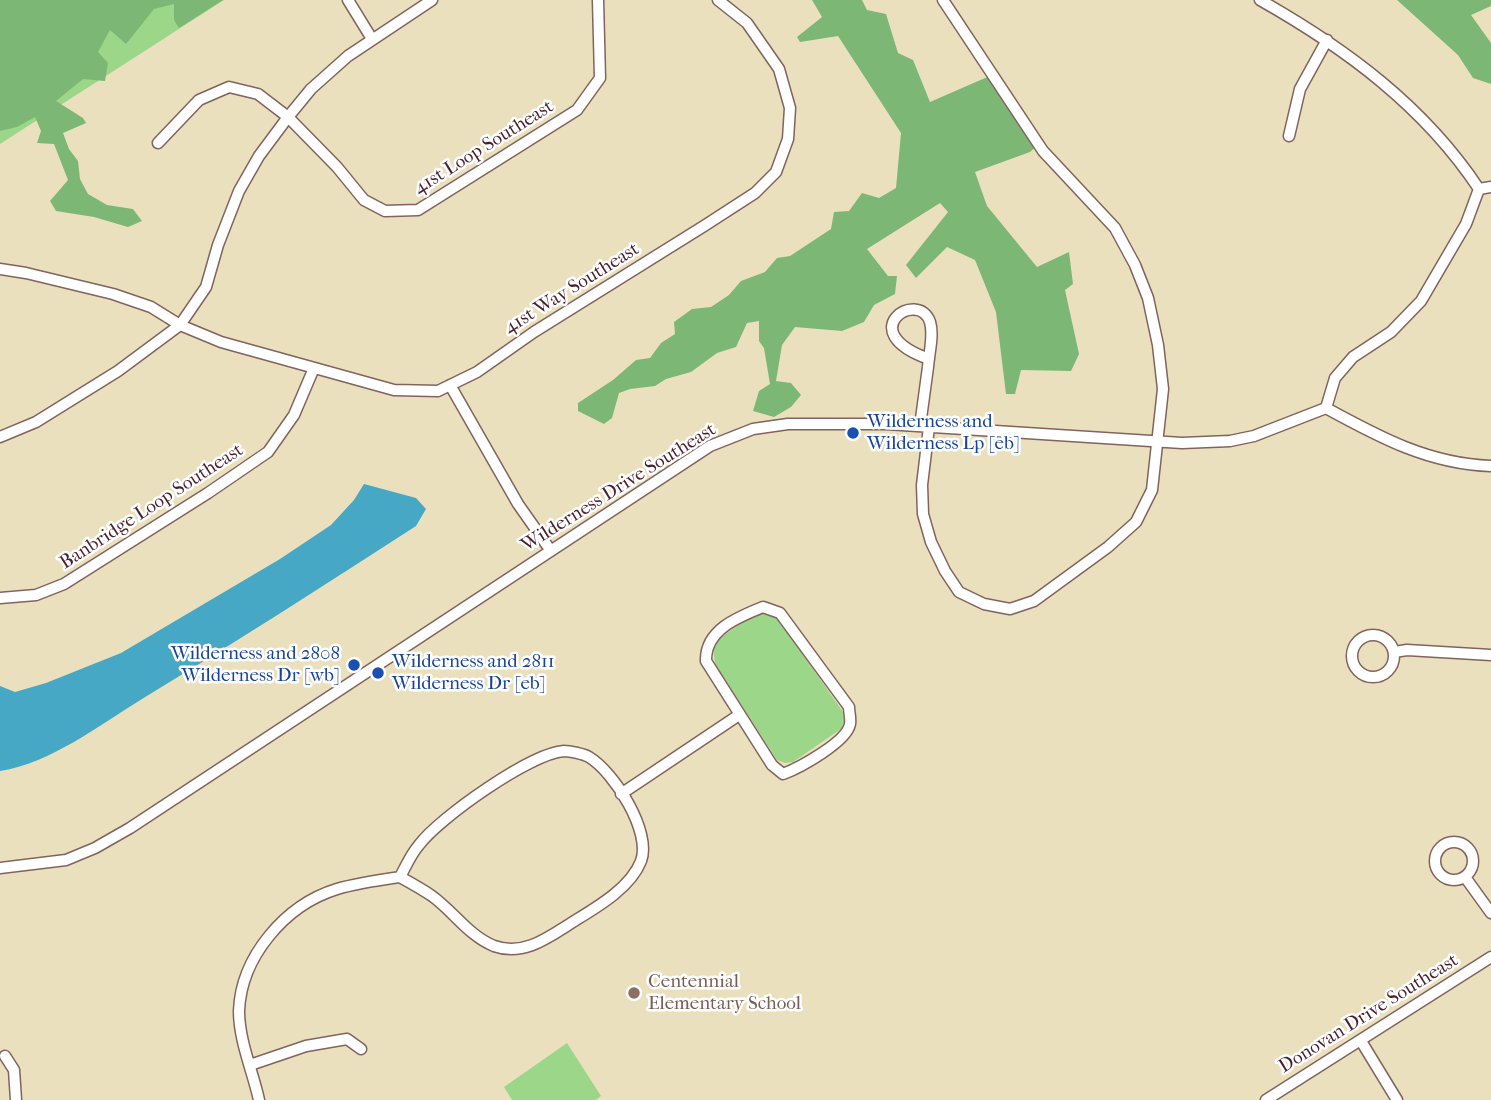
<!DOCTYPE html>
<style>
body{margin:0}
canvas{display:block;background:#eae0bd}
</style>
<canvas width="1491" height="1100"></canvas>
<script>
const c = document.querySelector('canvas').getContext('2d');
c.lineJoin = 'round';
function paint(path, color) {
  c.fillStyle = color;
  c.fill(path, 'evenodd');
}
function trace(path, color, width, dash) {
  c.strokeStyle = color;
  c.lineWidth = width;
  c.lineCap = dash ? 'butt' : 'round';
  c.setLineDash(dash || []);
  c.stroke(path);
}
function drawText(font, color, halo, rows, align = 'center') {
  c.font = font + ' "IM FELL French Canon",serif';
  c.lineWidth = 5;
  c.setLineDash([]);
  c.textBaseline = 'middle';
  c.strokeStyle = halo;
  c.fillStyle = color;
  for (const [text, x, y, turn = 0] of rows) {
    c.save();
    c.translate(x, y);
    c.rotate((+turn || 0) * Math.PI / 180);
    c.textAlign = isNaN(turn) ? turn : align;
    if (halo) c.strokeText(text, 0, 0);
    c.fillText(text, 0, 0);
    c.restore();
  }
}
paint(new Path2D(`
 M 0,0 L 224,0 L 0,144 Z
 M 761,614 L 771,615 L 778,619 L 843,712 L 844,721 L 841,729 L 793,762 L 785,763 L 777,760 L 716,665 C 714,658 712,650 717,643 C 722,634 751,617 761,614 Z
 M 567,1043 L 601,1096 L 596,1100 L 512,1100 L 504,1087 Z`), '#9cd689');
paint(new Path2D(`
 M 0,0 L 223,0 L 179,28 L 174,20 L 174,4 L 154,9 L 126,44 L 110,30 L 98,52 L 108,63 L 105,81 L 83,79 L 56,101 L 83,118 L 86,123 L 63,133 L 69,149 L 78,161 L 80,179 L 88,194 L 107,205 L 133,209 L 142,221 L 128,227 L 94,217 L 56,211 L 50,201 L 68,180 L 54,144 L 37,143 L 41,131 L 35,117 L 17,127 L 0,131 Z
 M 812,0 L 862,0 L 867,10 L 886,14 L 898,53 L 913,60 L 930,102 L 992,75 L 1039,144 L 1030,152 L 975,172 L 987,206 L 1037,267 L 1069,252 L 1073,284 L 1065,290 L 1079,354 L 1071,371 L 1021,370 L 1015,394 L 1006,394 L 996,312 L 975,260 L 947,247 L 916,278 L 906,265 L 948,212 L 940,203 L 867,249 L 888,276 L 897,276 L 895,294 L 874,305 L 864,322 L 842,331 L 795,327 L 782,345 L 776,381 L 791,383 L 801,395 L 791,407 L 774,417 L 753,411 L 759,391 L 770,384 L 764,348 L 759,341 L 759,321 L 747,323 L 736,347 L 717,353 L 691,372 L 666,379 L 655,386 L 630,389 L 619,393 L 612,418 L 604,424 L 578,411 L 578,403 L 613,380 L 636,360 L 650,358 L 661,343 L 675,334 L 674,322 L 692,309 L 711,307 L 729,295 L 741,281 L 765,272 L 777,258 L 790,256 L 831,229 L 834,212 L 849,211 L 862,193 L 879,198 L 896,188 L 901,133 L 838,36 L 800,42 L 797,37 L 822,17 Z
 M 1397,0 L 1491,0 L 1491,6 L 1471,15 L 1491,43 L 1491,84 L 1473,78 L 1458,55 Z`), '#7db775');
paint(new Path2D(`
 M 364,484 L 416,498 L 426,509 L 416,526 C 325,585 234,643 142,699 C 98,726 51,763 0,771 L 0,686 L 15,692 L 46,683 L 121,653 L 280,559 L 331,525 L 354,500 Z`), '#46a8c5');
const street = new Path2D(`
 M 348,0 L 372,39
 M 1260,0 C 1345,48 1424,106 1479,189
 M 1289,136 L 1300,89 L 1327,40
 M 158,143 L 199,100 L 229,87 L 258,94 L 288,117 L 337,167 L 364,200 L 385,211 L 418,210 L 577,110 L 600,78 L 598,0
 M 0,269 L 26,273 L 113,294 L 151,307 L 180,325 L 221,342 L 394,390 L 438,391 L 477,372 L 534,332 L 704,226 L 755,193 L 776,172 L 788,139 L 790,108 L 779,69 L 747,23 L 718,0
 M 450,385 L 518,504 L 551,551
 M 1326,408 L 1335,378 L 1353,357 L 1391,332 L 1421,301 L 1466,224 L 1479,189 L 1491,187
 M 920,426 L 928,367 C 929,353 934,335 930,322 C 919,288 851,331 929,359
 M 929,427 L 922,485 L 923,514 L 931,542 L 945,571 L 959,592 L 984,604 L 1010,609 L 1034,601 L 1108,547 L 1136,522 L 1152,490 L 1163,389 L 1158,345 L 1148,298 L 1135,265 L 1115,228 L 1043,151 L 943,0
 M 0,437 L 36,422 L 118,371 L 180,325 L 206,287 L 218,245 L 239,191 L 259,156 L 288,117 L 311,89 L 348,56 L 432,0
 M 0,598 L 36,595 L 64,584 L 208,493 L 268,452 L 294,415 L 314,368
 M 763,607 L 780,613 L 849,707 C 849,712 851,719 850,724 C 847,742 799,768 783,774 L 772,765 L 706,661 C 705,630 738,617 763,607 Z
 M1352 656a21 21 0 1 1 42 0a21 21 0 1 1-42 0Z
 M 1394,652 L 1407,650 L 1491,655
 M 621,794 L 739,715
 M1435 861a19 19 0 1 1 38 0a19 19 0 1 1-38 0Z
 M 0,868 L 66,860 L 95,848 L 130,828 L 710,446 L 753,429 L 788,424 L 886,424 L 1182,443 L 1230,441 L 1254,436 L 1326,408 C 1379,437 1429,464 1491,466
 M 1465,877 L 1491,913
 M 1361,1041 L 1397,1100
 M 5,1056 L 14,1070 L 16,1100
 M 250,1065 L 306,1046 L 347,1039 L 361,1049
 M 259,1100 C 253,1072 239,1041 239,1011 C 241,957 285,905 337,889 C 357,883 379,880 400,877 C 411,883 422,889 432,896 C 453,911 469,936 494,946 C 525,957 550,936 576,920 C 599,906 631,887 641,861 C 652,832 614,772 589,757 C 584,754 570,751 564,751 C 531,753 439,818 419,845 C 411,854 406,866 400,877
 M 1266,1100 L 1491,957`);
trace(street, '#82635e', 13);
trace(street, '#fff', 10);
for (const [x, y, r, color] of [
 [853,433,7,"#1a4fb4"],
 [354,665,7,"#1a4fb4"],
 [378,673,7,"#1a4fb4"],
 [634,993,7,"#8d6e63"]
]) {
  const dot = new Path2D();
  dot.arc(x, y, r, 0, 2 * Math.PI);
  c.fillStyle = color;
  c.fill(dot);
  trace(dot, '#fff', 2.5);
}
drawText('19px', '#4a1f2b', '#fff', [
 ["41st Loop Southeast",484,148,-32],
 ["41st Way Southeast",572,289,-32],
 ["Wilderness Drive Southeast",619,488,-32],
 ["Banbridge Loop Southeast",152,507,-33],
 ["Donovan Drive Southeast",1369,1014,-32]
]);
drawText('19px', '#164399', '#fff', [
 ["Wilderness and",867,422],
 ["Wilderness Lp [eb]",867,444],
 ["Wilderness and 2808",340,654,"right"],
 ["Wilderness Dr [wb]",340,676,"right"],
 ["Wilderness and 2811",392,662],
 ["Wilderness Dr [eb]",392,684]
], 'left');
drawText('19px', '#785e54', '#fff', [
 ["Centennial",648,982],
 ["Elementary School",648,1004]
], 'left');
</script>
